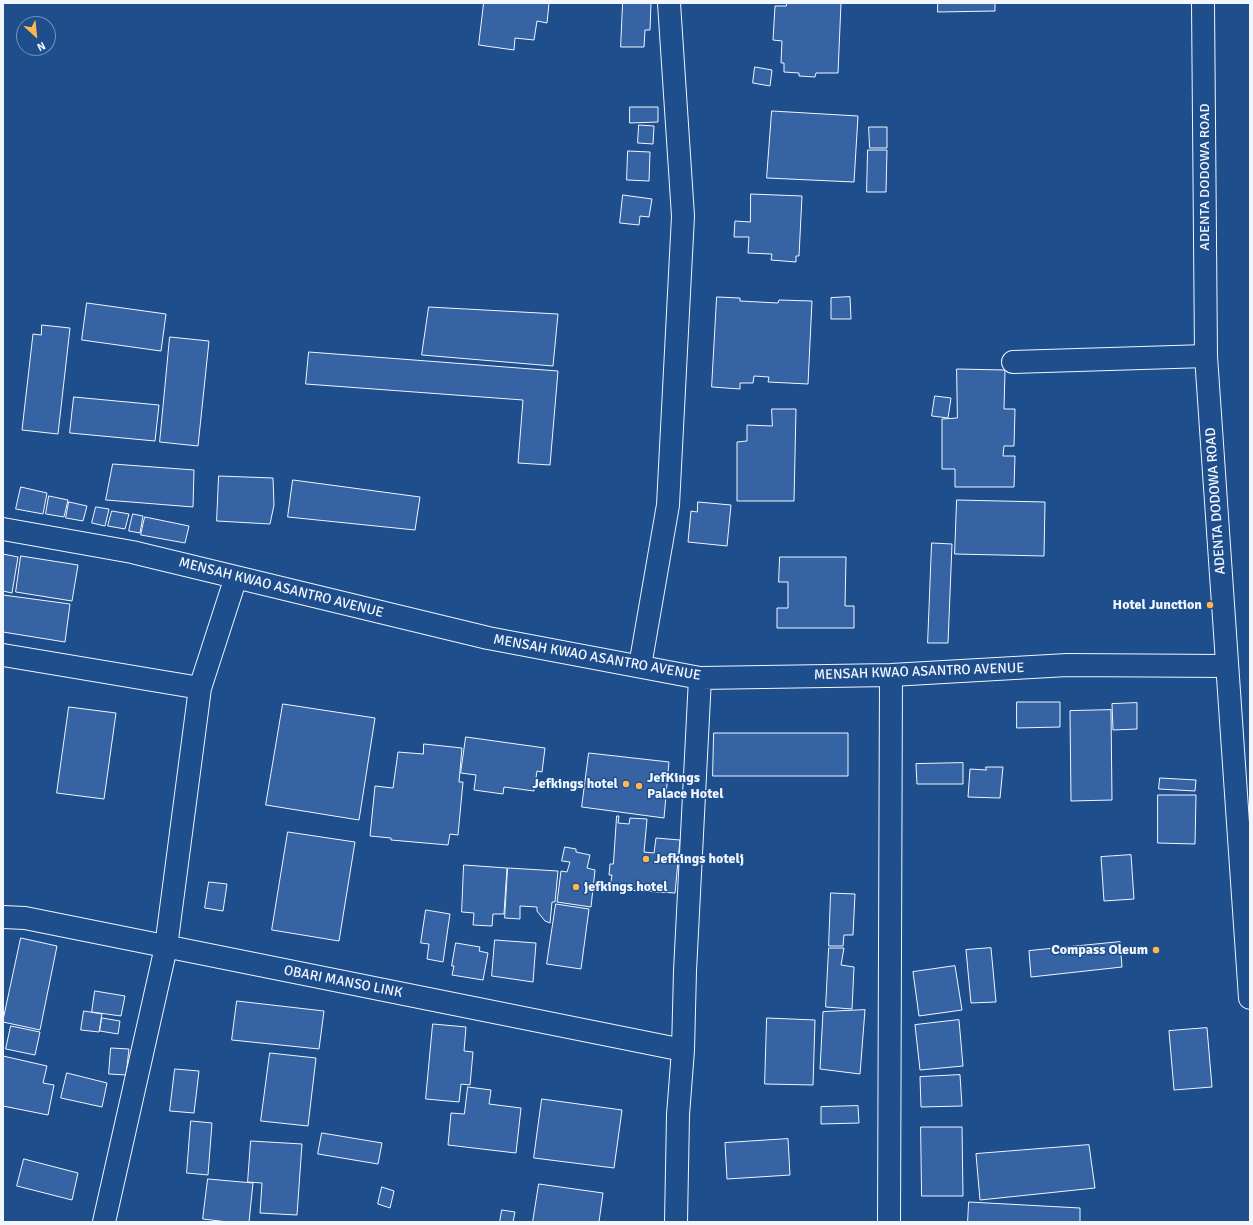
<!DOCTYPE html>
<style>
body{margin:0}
#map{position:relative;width:1253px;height:1225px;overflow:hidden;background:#1f4e8c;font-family:Signika,sans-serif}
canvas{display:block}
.frame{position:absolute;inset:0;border:4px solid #f2f6ff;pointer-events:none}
.north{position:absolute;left:16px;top:16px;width:40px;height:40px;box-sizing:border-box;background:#1f4e8c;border:1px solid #7391ba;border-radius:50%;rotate:153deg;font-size:11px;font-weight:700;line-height:16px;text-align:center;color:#f2f6ff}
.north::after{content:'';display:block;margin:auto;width:14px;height:18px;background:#ffb74d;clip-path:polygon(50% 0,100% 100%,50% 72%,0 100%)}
</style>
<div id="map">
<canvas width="1253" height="1225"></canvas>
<div class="frame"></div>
<div class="north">N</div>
</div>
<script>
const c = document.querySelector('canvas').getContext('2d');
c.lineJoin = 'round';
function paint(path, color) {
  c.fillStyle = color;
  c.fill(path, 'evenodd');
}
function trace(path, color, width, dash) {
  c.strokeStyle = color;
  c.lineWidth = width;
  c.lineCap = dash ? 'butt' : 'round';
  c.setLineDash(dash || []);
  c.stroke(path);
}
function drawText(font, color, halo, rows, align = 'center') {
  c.font = font + ' Signika,sans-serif';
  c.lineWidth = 3;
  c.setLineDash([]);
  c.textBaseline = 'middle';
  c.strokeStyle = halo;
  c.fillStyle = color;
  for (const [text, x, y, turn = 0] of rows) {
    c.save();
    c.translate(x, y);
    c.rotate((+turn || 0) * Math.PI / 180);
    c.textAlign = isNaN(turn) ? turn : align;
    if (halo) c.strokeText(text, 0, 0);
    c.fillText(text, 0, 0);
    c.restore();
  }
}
const building = new Path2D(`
 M 484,3 L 549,3 L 547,23 L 537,21 L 534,40 L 515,38 L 514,50 L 479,45 Z
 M 623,3 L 651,3 L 650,30 L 645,30 L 644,47 L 621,47 Z
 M 787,3 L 841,3 L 838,73 L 816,73 L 815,77 L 799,76 L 799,73 L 784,72 L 784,63 L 781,63 L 782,41 L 773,40 L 775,6 L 786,6 Z
 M 938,3 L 995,3 L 995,11 L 938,12 Z
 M 755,67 L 772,70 L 770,86 L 753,83 Z
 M 630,107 L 658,107 L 658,122 L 630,123 Z
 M 772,111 L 858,116 L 854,182 L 767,178 Z
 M 639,125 L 654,126 L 653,144 L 638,143 Z
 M 869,127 L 887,127 L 887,148 L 870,148 Z
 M 868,150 L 887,150 L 886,192 L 867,192 Z
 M 628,151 L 650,152 L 649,181 L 627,180 Z
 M 751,194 L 802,196 L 799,256 L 796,256 L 796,262 L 771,260 L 772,254 L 748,253 L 749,237 L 734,237 L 735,221 L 750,222 Z
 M 623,195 L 652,199 L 649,217 L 640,216 L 639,225 L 620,223 Z
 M 717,297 L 740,298 L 740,301 L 778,303 L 779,300 L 812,301 L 808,384 L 768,382 L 769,377 L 754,376 L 753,383 L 740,383 L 740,389 L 712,387 Z
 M 850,297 L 851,319 L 831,319 L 831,298 Z
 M 87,303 L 166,314 L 161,351 L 82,340 Z
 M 429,307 L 558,314 L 553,366 L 422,355 Z
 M 42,325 L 70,328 L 58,434 L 22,430 L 33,334 L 41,335 Z
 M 170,337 L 209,341 L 198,446 L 160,442 Z
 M 309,352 L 558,371 L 550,465 L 518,463 L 523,400 L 306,384 Z
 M 957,369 L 1005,370 L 1004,409 L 1015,409 L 1014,446 L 1004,446 L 1003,456 L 1015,456 L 1014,487 L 955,487 L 955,469 L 942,469 L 942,419 L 957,418 Z
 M 935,396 L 951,398 L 948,418 L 932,416 Z
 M 74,397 L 159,405 L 155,441 L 70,433 Z
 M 772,409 L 796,409 L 794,501 L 737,501 L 737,442 L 747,441 L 747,425 L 772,426 Z
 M 113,464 L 194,470 L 193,507 L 106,500 Z
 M 219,476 L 273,478 L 274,505 L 270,524 L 217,521 Z
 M 293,480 L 420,497 L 415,530 L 288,517 Z
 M 21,487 L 47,493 L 43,514 L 16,509 Z
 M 49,496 L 68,500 L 64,517 L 46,514 Z
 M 957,500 L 1045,502 L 1044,556 L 955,554 Z
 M 69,502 L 87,506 L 83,521 L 66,518 Z
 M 698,502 L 731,505 L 727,546 L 688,542 L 691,511 L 697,512 Z
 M 96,507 L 109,509 L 105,526 L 92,523 Z
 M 112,511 L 129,514 L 125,529 L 108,526 Z
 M 133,514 L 143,516 L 140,533 L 129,531 Z
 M 145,517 L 189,526 L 185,543 L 141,535 Z
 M 932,543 L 952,544 L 948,643 L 928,643 Z
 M 3,554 L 18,557 L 12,593 L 3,591 Z
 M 21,556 L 78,565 L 72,601 L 16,592 Z
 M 780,557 L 846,557 L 845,606 L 854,606 L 854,628 L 777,628 L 777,608 L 788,608 L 788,582 L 779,582 Z
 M 3,595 L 70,604 L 65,642 L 3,632 Z
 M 1017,702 L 1060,702 L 1060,727 L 1017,728 Z
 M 1137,703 L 1137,729 L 1113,730 L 1112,704 Z
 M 283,704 L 375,718 L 359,820 L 266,805 Z
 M 69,707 L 116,713 L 104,799 L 57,793 Z
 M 1111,710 L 1112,800 L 1071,801 L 1070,711 Z
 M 714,733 L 848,733 L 848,776 L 713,776 Z
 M 466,737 L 545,748 L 542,772 L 537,771 L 534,791 L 504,787 L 503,794 L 474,790 L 476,775 L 461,773 Z
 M 424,744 L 462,748 L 459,782 L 463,782 L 458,835 L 450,834 L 448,845 L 391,840 L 391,838 L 370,836 L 375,786 L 393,788 L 398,752 L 423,754 Z
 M 589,753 L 669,762 L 664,818 L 582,807 Z
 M 963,763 L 963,784 L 917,784 L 916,764 Z
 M 986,767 L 1003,767 L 1000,798 L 968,797 L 970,769 L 986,770 Z
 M 1160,778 L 1196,780 L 1195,791 L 1159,789 Z
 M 1158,795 L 1196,795 L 1195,844 L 1158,843 Z
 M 617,816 L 619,816 L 618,823 L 629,824 L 630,818 L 647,819 L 644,852 L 654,853 L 656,838 L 680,840 L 675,893 L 610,889 L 612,875 L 609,875 L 610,864 L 613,864 Z
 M 288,832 L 355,842 L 339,941 L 272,930 Z
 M 565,847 L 576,849 L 576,852 L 590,855 L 587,868 L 595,870 L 591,907 L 557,902 L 561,871 L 567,872 L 570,862 L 562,861 Z
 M 1131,855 L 1134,899 L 1104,901 L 1101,857 Z
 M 464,865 L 507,868 L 504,914 L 493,914 L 492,926 L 473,925 L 474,913 L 462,912 Z
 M 508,868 L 558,871 L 555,902 L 552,902 L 550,923 L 545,921 L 537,911 L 537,907 L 520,906 L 520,919 L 505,918 Z
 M 209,882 L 227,884 L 223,911 L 205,908 Z
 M 831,893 L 855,894 L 853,935 L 844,935 L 843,946 L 829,946 Z
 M 556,904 L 589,909 L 581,969 L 547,964 Z
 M 426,910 L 450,914 L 443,962 L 427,959 L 429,944 L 421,943 Z
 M 21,938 L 57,946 L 40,1030 L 3,1022 Z
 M 495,940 L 536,943 L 533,982 L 492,976 Z
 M 1120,942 L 1122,967 L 1031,977 L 1029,951 Z
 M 456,943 L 480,947 L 479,951 L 488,953 L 483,980 L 452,975 L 454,966 L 452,966 Z
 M 829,948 L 844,948 L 841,965 L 854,967 L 852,1009 L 826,1007 Z
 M 991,948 L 996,1002 L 971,1003 L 966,950 Z
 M 955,966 L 962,1010 L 919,1016 L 913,972 Z
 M 95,991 L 125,996 L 121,1016 L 92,1012 Z
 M 237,1001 L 324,1011 L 319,1049 L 232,1040 Z
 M 865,1010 L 860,1074 L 820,1069 L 823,1012 Z
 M 84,1011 L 102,1014 L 99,1032 L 81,1030 Z
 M 102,1018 L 120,1021 L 118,1034 L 100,1031 Z
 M 767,1018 L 815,1020 L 813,1085 L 765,1084 Z
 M 959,1020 L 963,1066 L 920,1070 L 915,1025 Z
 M 433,1024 L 466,1027 L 464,1051 L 473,1052 L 470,1085 L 461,1084 L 459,1102 L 426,1099 Z
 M 11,1026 L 40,1032 L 35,1055 L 6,1049 Z
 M 1207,1028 L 1212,1087 L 1174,1090 L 1169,1031 Z
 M 111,1048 L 129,1049 L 126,1075 L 109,1074 Z
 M 270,1053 L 316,1058 L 308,1126 L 261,1121 Z
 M 3,1056 L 47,1066 L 43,1083 L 54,1085 L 48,1115 L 3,1106 Z
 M 175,1069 L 199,1071 L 194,1113 L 170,1111 Z
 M 67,1073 L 107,1083 L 102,1107 L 61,1098 Z
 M 960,1075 L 962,1106 L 921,1107 L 920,1077 Z
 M 468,1087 L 491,1090 L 489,1104 L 521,1108 L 516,1153 L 448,1145 L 451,1113 L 464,1114 Z
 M 542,1099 L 622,1110 L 614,1168 L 534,1158 Z
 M 858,1106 L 859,1123 L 821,1124 L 821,1107 Z
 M 191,1121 L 212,1123 L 208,1175 L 187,1173 Z
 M 921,1127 L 962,1127 L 963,1196 L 922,1196 Z
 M 322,1133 L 382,1143 L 378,1164 L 318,1154 Z
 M 788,1139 L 790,1175 L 727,1179 L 725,1143 Z
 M 251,1141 L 302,1144 L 297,1215 L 260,1213 L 262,1183 L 248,1182 Z
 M 1089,1145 L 1095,1188 L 980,1200 L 976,1154 Z
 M 24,1159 L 78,1173 L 72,1200 L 17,1186 Z
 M 208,1179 L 253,1183 L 249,1222 L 228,1222 L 203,1219 Z
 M 539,1184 L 603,1193 L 599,1222 L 533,1222 Z
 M 382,1187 L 394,1191 L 390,1208 L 378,1204 Z
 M 969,1202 L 1080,1208 L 1080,1222 L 968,1222 Z
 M 502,1210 L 515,1212 L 513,1222 L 500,1222 Z`);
paint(building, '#3563a3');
trace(building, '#f2f6ff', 1);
const minor = new Path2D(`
 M 1013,362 L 1206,356
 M 3,529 L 132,552 L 488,638 L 700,678 L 891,675 L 1067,665 L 1227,666
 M 3,655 L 200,688
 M 640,666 L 668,505 L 683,216 L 669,3
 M 3,917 L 25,918 L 683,1050
 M 104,1222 L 166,947 L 200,688 L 236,577
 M 676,1222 L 678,1115 L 683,1050 L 685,971 L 700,678
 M 889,1222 L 891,675`);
const major = new Path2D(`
 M 1203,3 L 1206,356 L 1250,998`);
trace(minor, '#f2f6ff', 24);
trace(major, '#f2f6ff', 24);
trace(minor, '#1f4e8c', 22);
trace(major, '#1f4e8c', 22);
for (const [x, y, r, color] of [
 [1210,605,4,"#ffb74d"],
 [626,784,4,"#ffb74d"],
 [639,786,4,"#ffb74d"],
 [646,859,4,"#ffb74d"],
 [576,887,4,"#ffb74d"],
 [1156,950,4,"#ffb74d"]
]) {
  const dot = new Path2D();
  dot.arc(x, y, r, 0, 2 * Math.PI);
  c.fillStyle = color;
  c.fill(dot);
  trace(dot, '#1f4e8c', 1.5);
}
drawText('14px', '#f2f6ff', '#1f4e8c', [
 ["ADENTA DODOWA ROAD",1205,177,-90],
 ["ADENTA DODOWA ROAD",1216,501,-94],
 ["MENSAH KWAO ASANTRO AVENUE",281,588,14],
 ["MENSAH KWAO ASANTRO AVENUE",597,658,10],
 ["MENSAH KWAO ASANTRO AVENUE",919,672,-2],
 ["OBARI MANSO LINK",343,982,11]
]);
drawText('bold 14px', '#f2f6ff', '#1f4e8c', [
 ["Hotel Junction",1202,605],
 ["JefKings",647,778,"left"],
 ["Palace Hotel",647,794,"left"],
 ["Jefkings hotel",618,784],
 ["Jefkings hotelj",654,859,"left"],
 ["jefkings hotel",584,887,"left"],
 ["Compass Oleum",1148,950]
], 'right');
</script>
